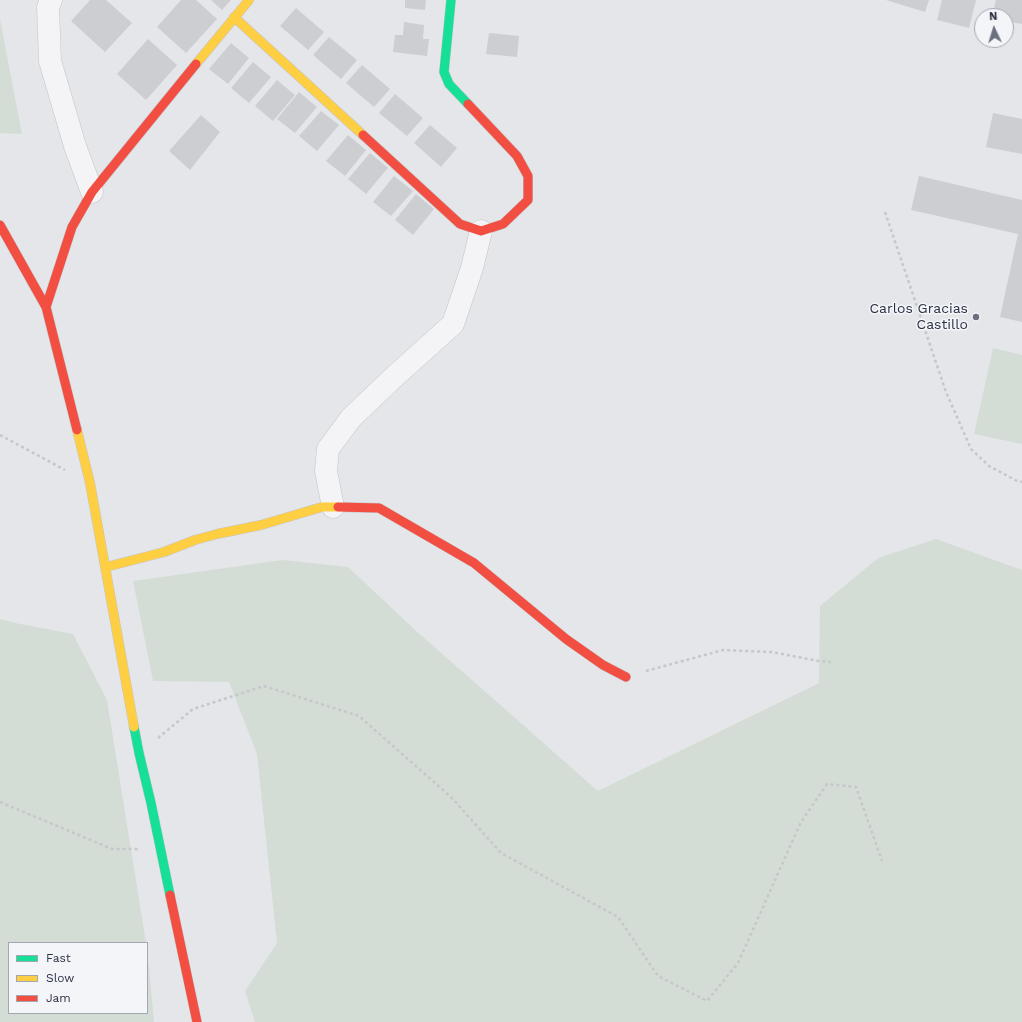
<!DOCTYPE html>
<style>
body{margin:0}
#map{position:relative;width:1022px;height:1022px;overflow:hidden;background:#e5e6e9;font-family:"Work Sans",sans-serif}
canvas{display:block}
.legend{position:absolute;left:8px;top:942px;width:140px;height:72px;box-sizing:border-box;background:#f3f5f8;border:1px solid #a3a7b0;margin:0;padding:5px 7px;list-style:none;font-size:12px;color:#2b3144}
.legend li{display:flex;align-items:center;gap:8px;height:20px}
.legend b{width:20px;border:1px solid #a3a7b0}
.north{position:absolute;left:974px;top:8px;width:40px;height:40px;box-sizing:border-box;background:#f3f5f8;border:1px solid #a3a7b0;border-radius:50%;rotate:356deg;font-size:11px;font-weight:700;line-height:16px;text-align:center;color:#2b3144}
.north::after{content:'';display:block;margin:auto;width:14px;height:18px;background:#6c707e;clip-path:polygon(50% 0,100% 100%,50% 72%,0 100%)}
</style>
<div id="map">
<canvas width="1022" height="1022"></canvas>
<ul class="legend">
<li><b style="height:5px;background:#16e098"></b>Fast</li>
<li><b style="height:5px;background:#ffcf43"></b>Slow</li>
<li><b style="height:5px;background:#f24e42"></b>Jam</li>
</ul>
<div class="north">N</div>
</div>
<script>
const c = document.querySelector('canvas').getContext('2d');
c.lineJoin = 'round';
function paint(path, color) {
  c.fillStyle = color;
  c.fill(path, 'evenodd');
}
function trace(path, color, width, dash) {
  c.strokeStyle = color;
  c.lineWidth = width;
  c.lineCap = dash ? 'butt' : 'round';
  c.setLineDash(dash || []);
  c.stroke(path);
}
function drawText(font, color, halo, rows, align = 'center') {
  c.font = font + ' "Work Sans",sans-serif';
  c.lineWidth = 3;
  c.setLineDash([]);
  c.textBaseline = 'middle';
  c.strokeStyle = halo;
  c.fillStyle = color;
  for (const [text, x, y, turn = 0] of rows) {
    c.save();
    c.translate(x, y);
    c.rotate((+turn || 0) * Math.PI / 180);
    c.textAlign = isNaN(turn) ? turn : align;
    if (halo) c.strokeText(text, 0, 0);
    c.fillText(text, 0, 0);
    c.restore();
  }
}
paint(new Path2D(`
 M 0,19 L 22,134 L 0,133 Z
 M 993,348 L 1022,355 L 1022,444 L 974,434 Z
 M 936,539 L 1022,570 L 1022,1022 L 255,1022 L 245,991 L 277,943 L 257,754 L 229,682 L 153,681 L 133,581 L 282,560 L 348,567 L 414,629 L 598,791 L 819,683 L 820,606 L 878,558 Z
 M 0,619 L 15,623 L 73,634 L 107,700 L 146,943 L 9,943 L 9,1013 L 147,1013 L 147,952 L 149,967 L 154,1022 L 0,1022 Z`), '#d4ddd5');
paint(new Path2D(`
 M 90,0 L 106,0 L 132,23 L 105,52 L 71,21 Z
 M 181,0 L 196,0 L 217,19 L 186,53 L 157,27 Z
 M 211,0 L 231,0 L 222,10 Z
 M 405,0 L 426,0 L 425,10 L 405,8 Z
 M 886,0 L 929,0 L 925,12 Z
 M 942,0 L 976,0 L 969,28 L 937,20 Z
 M 996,0 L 1022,0 L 1022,24 L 1006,21 L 1006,16 L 992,16 Z
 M 296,8 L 324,32 L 308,50 L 280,26 Z
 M 404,22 L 424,25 L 423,39 L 429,39 L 427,56 L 393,52 L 395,35 L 403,35 Z
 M 489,33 L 519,36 L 517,57 L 486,54 Z
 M 329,37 L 357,60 L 341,79 L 313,55 Z
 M 148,39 L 177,65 L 146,100 L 117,74 Z
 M 231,43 L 249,58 L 228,84 L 209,69 Z
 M 253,62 L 271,77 L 249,103 L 231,88 Z
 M 362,65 L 390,89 L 374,107 L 346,83 Z
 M 277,80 L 295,95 L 273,121 L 255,106 Z
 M 299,92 L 317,107 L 295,133 L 277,119 Z
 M 395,94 L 423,118 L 407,136 L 379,113 Z
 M 321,111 L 339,125 L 317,151 L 299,136 Z
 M 993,113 L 1022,119 L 1022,154 L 986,147 Z
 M 201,115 L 220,132 L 190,170 L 169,151 Z
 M 430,125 L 457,148 L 441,167 L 414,143 Z
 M 348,135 L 366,150 L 345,176 L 326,161 Z
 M 370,153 L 388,168 L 366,194 L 348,179 Z
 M 394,176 L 413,191 L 391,216 L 373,202 Z
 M 919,176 L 1022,200 L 1022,322 L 1000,317 L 1018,234 L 911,210 Z
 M 416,194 L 434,209 L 413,235 L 395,220 Z`), '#cdced2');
const street = new Path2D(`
 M 51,0 L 48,7 L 50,61 L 75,146 L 92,192
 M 333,507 L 326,471 L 328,449 L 351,418 L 394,377 L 453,324 L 472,268 L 481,231`);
const fast = new Path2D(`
 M 451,0 L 444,72 L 449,84 L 468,104
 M 134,727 L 139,753 L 151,803 L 170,895`);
const slow = new Path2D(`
 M 234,17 L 363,135
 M 196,64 L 249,0
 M 77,430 L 90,483 L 134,727
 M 106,567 L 164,552 L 195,540 L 217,534 L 261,525 L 322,507 L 338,507`);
const jam = new Path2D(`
 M 363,135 L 460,224 L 481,231 L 503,224 L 528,200 L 528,176 L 517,156 L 468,104
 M 0,225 L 46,307 L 77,430
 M 46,307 L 72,227 L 92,192 L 196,64
 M 338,507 L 379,508 L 474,563 L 566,639 L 603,665 L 626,677
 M 170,895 L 197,1022`);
trace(street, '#c3c4c7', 23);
trace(fast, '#c3c4c7', 10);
trace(slow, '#c3c4c7', 10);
trace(jam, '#c3c4c7', 10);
trace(new Path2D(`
 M 885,212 L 946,392 L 971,449 L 989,466 L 1017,481 L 1022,482
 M 0,435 L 65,470
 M 646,671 L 723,650 L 772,652 L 818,661 L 831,662
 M 158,738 L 193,709 L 264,686 L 359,716 L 451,797 L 501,853 L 618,917 L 658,976 L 707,1001 L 738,963 L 801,822 L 827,784 L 856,787 L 882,861
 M 0,802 L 112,849 L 140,849`), '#c6c7cb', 2.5, [3, 3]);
trace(street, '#f4f4f6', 22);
trace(fast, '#16e098', 9);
trace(slow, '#ffcf43', 9);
trace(jam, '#f24e42', 9);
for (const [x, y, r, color] of [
 [976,317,4,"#6c707e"]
]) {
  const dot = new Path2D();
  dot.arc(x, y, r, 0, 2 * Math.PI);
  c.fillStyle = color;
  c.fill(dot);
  trace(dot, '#f3f5f8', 1.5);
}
drawText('14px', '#2b3144', '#f3f5f8', [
 ["Carlos Gracias",968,309],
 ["Castillo",968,325]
], 'right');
</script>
